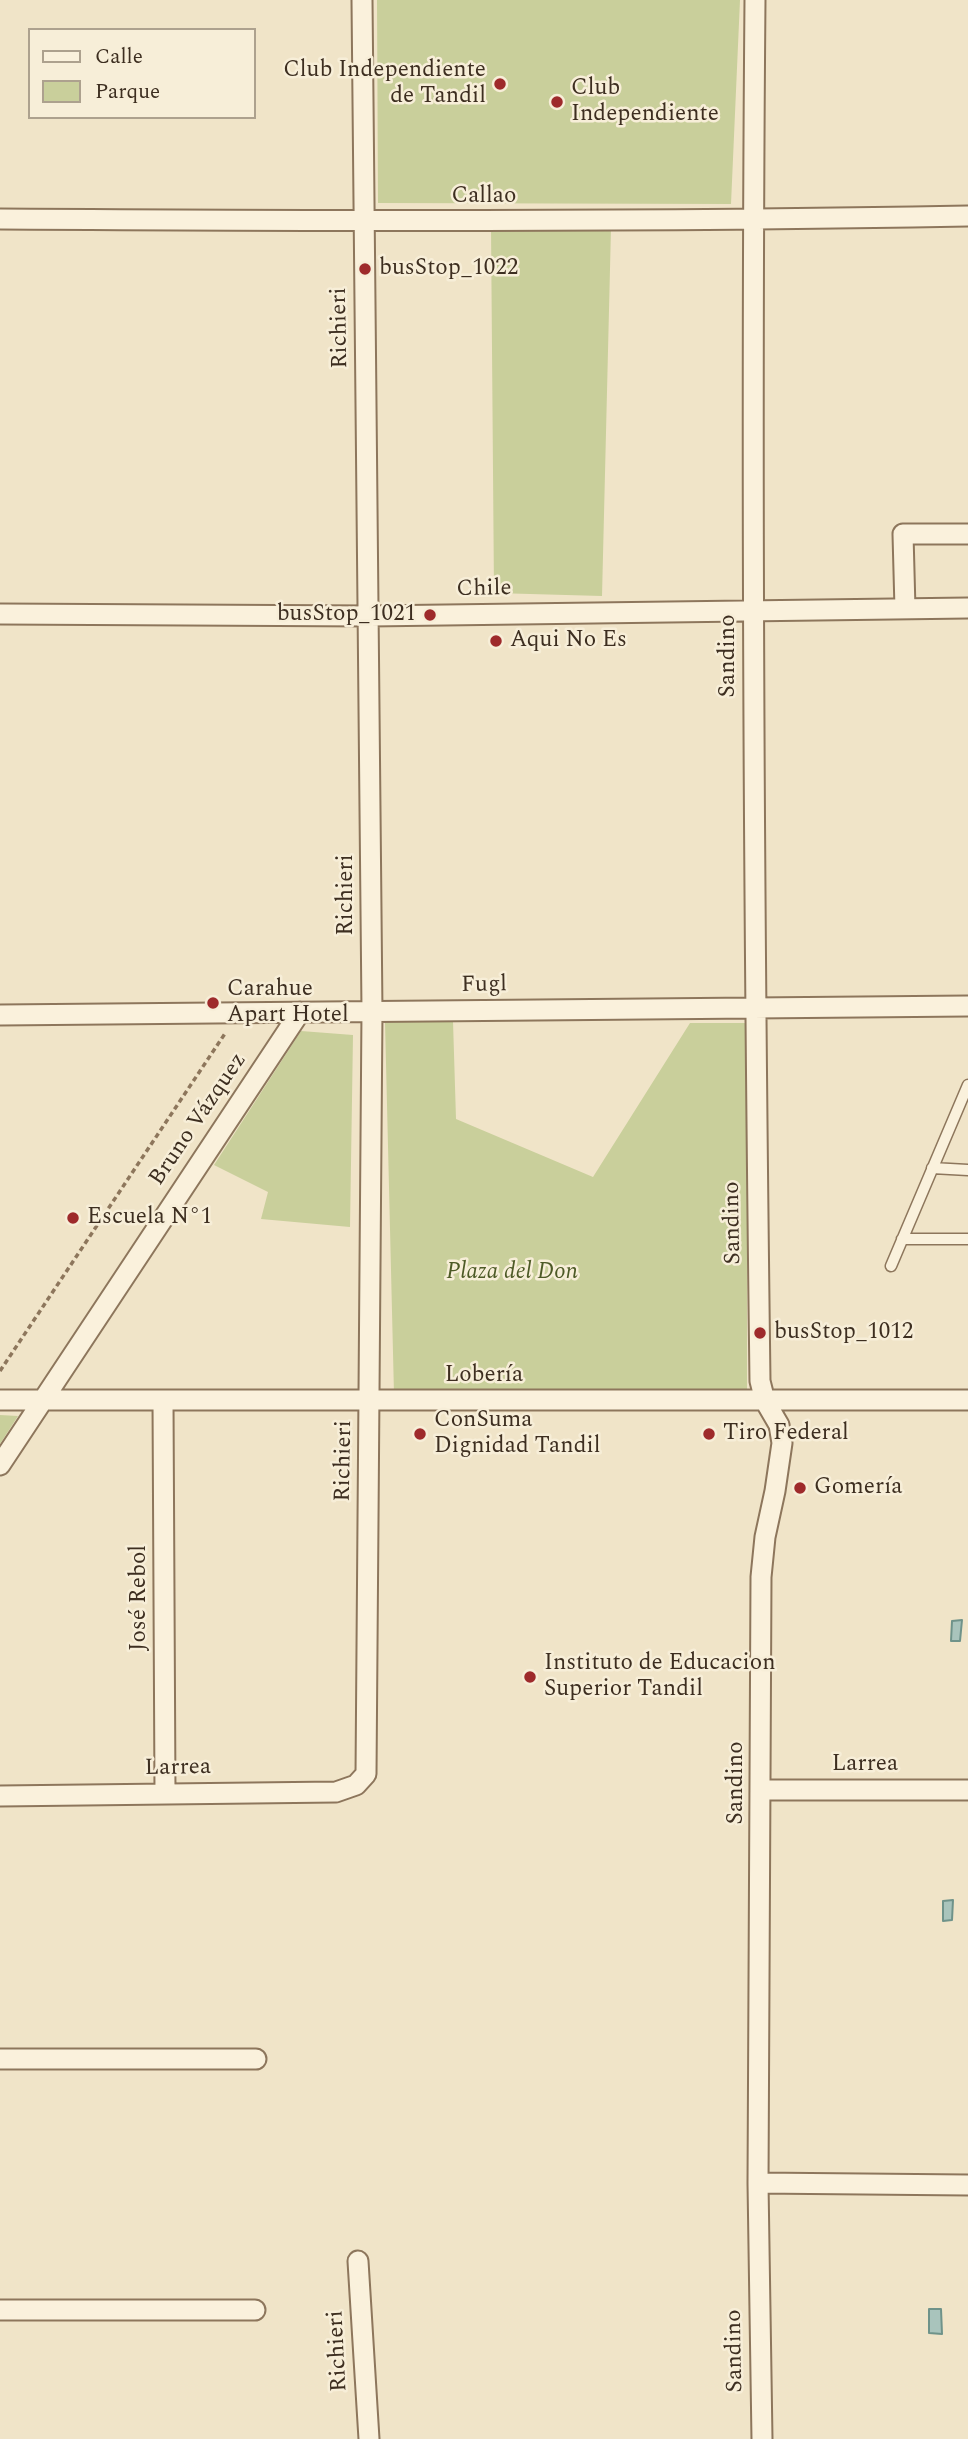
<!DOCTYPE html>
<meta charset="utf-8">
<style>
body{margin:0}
#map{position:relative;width:968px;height:2439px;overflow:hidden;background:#f0e4c8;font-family:Spectral,serif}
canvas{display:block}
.legend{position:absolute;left:28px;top:28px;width:228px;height:91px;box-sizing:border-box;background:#f7eed8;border:2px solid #ada18e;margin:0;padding:9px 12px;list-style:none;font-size:21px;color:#3d2e20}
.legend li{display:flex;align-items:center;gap:14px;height:35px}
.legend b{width:35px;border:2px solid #ada18e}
</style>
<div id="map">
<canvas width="968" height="2439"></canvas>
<ul class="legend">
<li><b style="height:9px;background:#faf1dc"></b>Calle</li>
<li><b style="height:19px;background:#c9cf9b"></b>Parque</li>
</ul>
</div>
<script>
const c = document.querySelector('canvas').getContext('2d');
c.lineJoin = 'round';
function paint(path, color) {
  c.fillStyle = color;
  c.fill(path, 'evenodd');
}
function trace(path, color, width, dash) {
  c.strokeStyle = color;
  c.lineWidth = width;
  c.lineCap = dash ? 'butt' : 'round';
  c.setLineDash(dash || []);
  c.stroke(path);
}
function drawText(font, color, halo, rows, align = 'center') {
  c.font = font + ' Spectral,serif';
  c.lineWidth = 5;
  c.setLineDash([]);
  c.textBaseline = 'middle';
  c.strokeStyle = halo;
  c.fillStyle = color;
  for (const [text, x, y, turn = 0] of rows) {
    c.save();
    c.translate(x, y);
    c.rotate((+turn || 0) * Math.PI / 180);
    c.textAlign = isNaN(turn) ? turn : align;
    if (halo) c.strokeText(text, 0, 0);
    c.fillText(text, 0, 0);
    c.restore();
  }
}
paint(new Path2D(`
 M 377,0 L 740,0 L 731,204 L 378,203 Z
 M 491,227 L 611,228 L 602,596 L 494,593 Z
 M 453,1021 L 456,1119 L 593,1177 L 690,1023 L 747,1023 L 747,1391 L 394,1394 L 385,1022 Z
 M 301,1031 L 353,1035 L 350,1227 L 261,1219 L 268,1192 L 214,1165 Z
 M 0,1415 L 18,1416 L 0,1444 Z`), '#c9cf9b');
const water = new Path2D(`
 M 962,1620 L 960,1641 L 951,1641 L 952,1621 Z
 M 953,1900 L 952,1920 L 943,1921 L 943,1901 Z
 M 929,2309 L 941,2309 L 942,2334 L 929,2333 Z`);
paint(water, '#a9c4bc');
trace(water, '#6f938a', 2);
const service = new Path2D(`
 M 932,1168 L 968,1170
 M 902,1239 L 968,1239
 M 891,1266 L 968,1085`);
const minor = new Path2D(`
 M 755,0 C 751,460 754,921 760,1381 L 765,1401 L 779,1425 L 782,1443 L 775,1491 L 765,1537 L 761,1577 L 758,2183 L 762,2439
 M 0,219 C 323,221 645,222 968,216
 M 905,609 L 903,534 L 968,534
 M 0,614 L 370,616 L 968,608
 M 0,1015 L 968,1006
 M 0,1400 L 968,1400
 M 163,1401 L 165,1793
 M 0,1465 L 300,1012
 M 762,1790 L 968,1790
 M 0,1796 L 336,1792 L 356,1785 L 366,1774 L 372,1011 L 362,0
 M 0,2059 L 256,2059
 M 758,2183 L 968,2185
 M 358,2261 L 369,2439
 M 0,2310 L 255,2310`);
trace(service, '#8d765c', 13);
trace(minor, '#8d765c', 23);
trace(new Path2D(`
 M 0,1371 L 226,1032`), '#8d765c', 3.5, [5, 3.5]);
trace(service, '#faf1dc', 10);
trace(minor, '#faf1dc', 19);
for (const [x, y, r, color] of [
 [500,84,7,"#9e2a2b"],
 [557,102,7,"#9e2a2b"],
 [365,269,7,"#9e2a2b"],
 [430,615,7,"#9e2a2b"],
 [496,641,7,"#9e2a2b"],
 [213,1003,7,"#9e2a2b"],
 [73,1218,7,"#9e2a2b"],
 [760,1333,7,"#9e2a2b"],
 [420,1434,7,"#9e2a2b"],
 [709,1434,7,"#9e2a2b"],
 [800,1488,7,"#9e2a2b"],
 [530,1677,7,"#9e2a2b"]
]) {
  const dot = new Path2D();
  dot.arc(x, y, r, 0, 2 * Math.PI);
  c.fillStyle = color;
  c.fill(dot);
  trace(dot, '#f7eed8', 2.5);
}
drawText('23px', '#3d2e20', '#f7eed8', [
 ["Club Independiente",486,71,"right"],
 ["de Tandil",486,97,"right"],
 ["Club",571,89],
 ["Independiente",571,115],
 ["busStop_1022",379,269],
 ["busStop_1021",416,615,"right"],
 ["Aqui No Es",510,641],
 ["Carahue",227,990],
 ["Apart Hotel",227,1016],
 ["Escuela N°1",87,1218],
 ["busStop_1012",774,1333],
 ["ConSuma",434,1421],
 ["Dignidad Tandil",434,1447],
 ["Tiro Federal",723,1434],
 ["Gomería",814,1488],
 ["Instituto de Educacion",544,1664],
 ["Superior Tandil",544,1690]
], 'left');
drawText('23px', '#3d2e20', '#f7eed8', [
 ["Callao",484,197],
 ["Richieri",341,328,-91],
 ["Chile",484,590,-1],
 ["Sandino",729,656,-90],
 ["Richieri",347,895,-90],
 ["Fugl",484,986,-1],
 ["Bruno Vázquez",199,1120,-56],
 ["Sandino",734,1223,-91],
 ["Lobería",484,1376],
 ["Richieri",345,1461,-89],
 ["José Rebol",140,1598,-90],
 ["Larrea",865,1765],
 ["Larrea",178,1769,-1],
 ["Sandino",737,1783,-90],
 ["Richieri",339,2351,-93],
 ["Sandino",736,2351,-91]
]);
drawText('italic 23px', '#4d5a26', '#f7eed8', [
 ["Plaza del Don",512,1273]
]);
</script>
